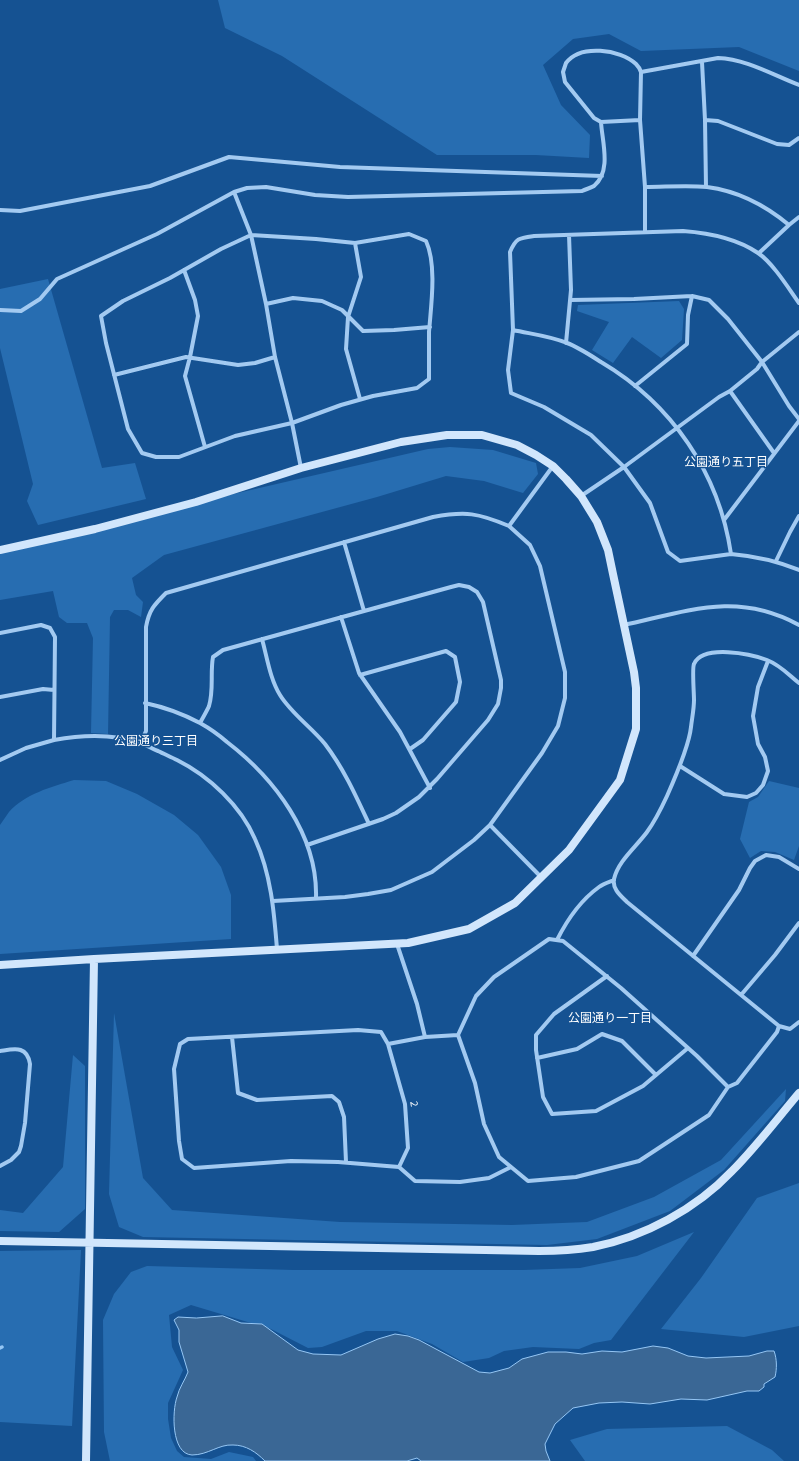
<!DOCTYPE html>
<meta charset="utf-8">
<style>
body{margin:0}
canvas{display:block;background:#155292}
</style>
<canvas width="799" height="1461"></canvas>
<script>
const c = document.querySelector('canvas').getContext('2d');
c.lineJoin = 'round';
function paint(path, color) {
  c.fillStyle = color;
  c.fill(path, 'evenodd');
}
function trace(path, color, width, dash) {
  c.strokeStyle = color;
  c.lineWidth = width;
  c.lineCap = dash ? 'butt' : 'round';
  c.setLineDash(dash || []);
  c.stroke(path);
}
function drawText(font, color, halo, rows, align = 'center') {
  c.font = font + ' "Source Sans 3","Noto Sans JP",sans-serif';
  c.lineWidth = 3;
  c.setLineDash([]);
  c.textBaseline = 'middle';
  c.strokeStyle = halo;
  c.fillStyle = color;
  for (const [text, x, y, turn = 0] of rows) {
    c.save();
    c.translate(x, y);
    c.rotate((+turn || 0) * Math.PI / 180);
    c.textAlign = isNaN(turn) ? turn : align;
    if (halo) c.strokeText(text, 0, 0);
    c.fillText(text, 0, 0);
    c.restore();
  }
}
paint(new Path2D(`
 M 218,0 L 799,0 L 799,71 L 739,47 L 641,51 L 609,34 L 573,39 L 543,65 L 561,105 L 590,135 L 589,158 L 536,155 L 437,155 L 282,56 L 225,28 Z
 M 48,279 L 102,468 L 135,463 L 146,499 L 38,525 L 27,501 L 33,484 L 0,348 L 0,289 Z
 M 679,301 L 684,309 L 682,340 L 661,358 L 632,337 L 613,363 L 592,350 L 609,322 L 577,311 L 578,305 Z
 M 450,447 L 493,450 L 536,463 L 538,474 L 523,493 L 484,481 L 446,476 L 377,497 L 164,555 L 132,578 L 136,595 L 143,602 L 141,617 L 128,610 L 114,610 L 110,617 L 108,734 L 91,733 L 93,638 L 87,623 L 67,623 L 59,617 L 53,591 L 0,600 L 0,548 L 428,449 Z
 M 74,780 L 106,781 L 137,794 L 174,815 L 198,835 L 221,867 L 231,895 L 231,939 L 0,954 L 0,825 C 3,821 6,816 9,812 C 25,794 51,787 74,780 Z
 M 769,781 L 799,788 L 799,846 L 794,860 L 775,852 L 761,851 L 750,858 L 740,839 L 749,802 L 758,797 Z
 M 114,1013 L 143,1178 L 172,1210 L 340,1222 L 512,1225 L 587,1222 L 654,1197 L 721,1160 L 786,1089 L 785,1101 L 724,1170 L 670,1211 L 597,1239 L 547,1245 L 143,1237 L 119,1227 L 109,1194 Z
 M 73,1055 L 85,1066 L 85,1209 L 59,1232 L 0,1231 L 0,1210 L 23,1213 L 63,1167 Z
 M 799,1183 L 799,1326 L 744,1337 L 661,1329 L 701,1278 L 757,1198 Z
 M 694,1232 L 611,1340 L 594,1343 L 579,1349 L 533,1347 L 504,1351 L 489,1358 L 463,1362 L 432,1344 L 397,1331 L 366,1331 L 322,1347 L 308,1348 L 271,1329 L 191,1305 L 169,1315 L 172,1347 L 183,1370 L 168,1403 L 168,1419 L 171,1438 L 177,1451 L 184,1457 L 211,1459 L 229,1452 L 253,1457 L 256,1461 L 110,1461 L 104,1432 L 103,1320 L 114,1294 L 131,1272 L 147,1266 L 293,1270 L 524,1270 L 580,1268 L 637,1256 Z
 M 81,1250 L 72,1426 L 0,1422 L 0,1251 Z
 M 727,1426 L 772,1450 L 784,1461 L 585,1461 L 570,1440 L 607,1429 Z`), '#276db1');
const water = new Path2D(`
 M 223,1316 L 241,1323 L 262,1324 L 298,1350 L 313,1354 L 341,1355 L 378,1339 L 395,1334 L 408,1336 L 419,1340 L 479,1372 L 490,1373 L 509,1368 L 522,1359 L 548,1352 L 566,1352 L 582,1354 L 602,1351 L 622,1352 L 653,1346 L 668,1348 L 688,1356 L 706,1358 L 749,1356 L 767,1351 L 774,1351 C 777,1359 777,1369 775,1377 L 764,1384 L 764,1387 L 759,1391 L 747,1391 L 707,1400 L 681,1399 L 650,1404 L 622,1402 L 599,1403 L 573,1408 L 555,1424 L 545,1444 L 546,1451 L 550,1461 L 421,1461 L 417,1458 L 407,1461 L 265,1461 C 256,1452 246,1445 233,1445 C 219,1444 208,1455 192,1455 C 171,1454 172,1411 177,1397 C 179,1388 185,1380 188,1372 L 179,1342 L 179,1330 L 174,1320 L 178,1317 L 196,1318 Z`);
paint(water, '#3a6795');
trace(water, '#95c6f4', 1);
trace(new Path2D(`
 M 0,1348 L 2,1347`), '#95c6f4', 3.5);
trace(new Path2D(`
 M 702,62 L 705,120 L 706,187
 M 641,72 L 640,120 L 645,187 L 645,232
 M 640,120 L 601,122 L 594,118 L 565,82 L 563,72 C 564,69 565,66 566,63 C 580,44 620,49 636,64 C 638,66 640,69 641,72 L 718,58 C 746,59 773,75 799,85
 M 705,120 L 718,121 L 777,144 L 789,145 L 799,138
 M 645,187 C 665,187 687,185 707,187 C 738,191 765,205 789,225 L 759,253
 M 0,210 L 20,211 L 150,186 L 229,157 L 340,167 L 602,176
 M 789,225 L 799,217
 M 409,234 L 426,241 C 437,265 431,306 429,332 C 429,348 429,363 429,379 L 417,388 L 373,396 L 341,405 L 292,423 L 235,436 L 179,457 L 156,457 L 142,453 L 128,429 L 106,343 L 101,316 L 123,301 L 170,278 L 221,249 L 251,235 L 316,239 L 355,243 Z
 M 355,243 L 361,277 L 348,317 L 346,349 L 360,399
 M 184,270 L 195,300 L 198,316 L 190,357 L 185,376 L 205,447
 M 570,300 L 634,299 L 692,296 L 709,300 L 728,319 L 762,362 L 789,406 L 799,419
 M 799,303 C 789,289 773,263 758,253 C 736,238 710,233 683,231 L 534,236 C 519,238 516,238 510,252 L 513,330 C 531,334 550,336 567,343 C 578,347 590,355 601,362 C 672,404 719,473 731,554 C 754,556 777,561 799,570
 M 266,304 L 293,298 L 322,301 L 342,310 L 363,331 L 394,330 L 430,327
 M 0,310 L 21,311 L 40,299 L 57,279 L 157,234 L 234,192
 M 513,330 L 508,370 L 511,393 L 544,407 L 591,435 L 624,467 L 650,503 L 668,552 L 680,561 L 731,554
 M 566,343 L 571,290 L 569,235
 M 114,375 L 186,357 L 238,365 L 255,363 L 275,357
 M 635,386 L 687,344 L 688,315 L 692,296
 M 730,391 L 774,453
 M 301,468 L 292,423 L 275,357 L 266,304 L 251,235 L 234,192 L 247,188 L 266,187 L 315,195 L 348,197 L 582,191 C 586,189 591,188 594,186 C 612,171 602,141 601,122
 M 581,496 L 624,467 L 719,397 L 730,391 L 757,369 L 762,362 L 799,332
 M 724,520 L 799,421
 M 344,542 L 364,611
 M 776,561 L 790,532 L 799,516
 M 341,617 L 359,673 L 400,732 L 430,788
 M 624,625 C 688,611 737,591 799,625
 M 0,633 L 41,625 L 50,628 L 55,637 L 54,740 L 26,748 L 0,760
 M 262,639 C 267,657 270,679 280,695 C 291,713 311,727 325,744 C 344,769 356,796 369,824
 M 360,675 L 446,651 L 455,657 L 460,682 L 456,702 L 423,740 L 410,749
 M 799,683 C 789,675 780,665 767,660 C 751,654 703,644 694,664 C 692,668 694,693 694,700 C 694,709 692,718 691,727 C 689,746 675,778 667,796 C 661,809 655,821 647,832 C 636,847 618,861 614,879 C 612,889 621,896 627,902 L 779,1026 L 790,1029 L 799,1022
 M 0,697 L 43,689 L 54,690
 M 145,703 C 164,707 183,714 200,723 C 209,728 219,735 227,742 C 274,778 318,835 316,898
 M 200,723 C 203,717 207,711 209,706 C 214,690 210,673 213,657 L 223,650 L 451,587 L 459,585 L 469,587 L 477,592 L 483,602 L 501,680 L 501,688 L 498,704 L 488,720 L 437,779 L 419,797 L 396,813 L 383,819 L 307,845
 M 54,740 C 81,735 114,734 141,743 C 147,745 152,749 158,751 C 164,754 171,757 177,760 C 209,776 241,806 255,839 C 271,874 274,911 277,949
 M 141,743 L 146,731 L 146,627 C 149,610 154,605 166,593 L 433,517 C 466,511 478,513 509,526 L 553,466
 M 680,766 L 724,794 L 747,797 L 756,793 L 763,785 L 768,771 L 765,757 L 758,744 L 753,716 L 758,687 L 768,661
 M 490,825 L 542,753 L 558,726 L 565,698 L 565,672 L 540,566 L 530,545 L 509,526
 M 273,901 L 345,897 L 368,894 L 391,890 L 432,872 L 474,840 L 490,825 L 541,877
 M 557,940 C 567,920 581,900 599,887 C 603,884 609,882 614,880
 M 397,944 L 417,1004 L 425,1037 L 458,1035 L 476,996 L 494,977 L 549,939 L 563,941 L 621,988 L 697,1056 L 728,1087 L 709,1115 L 639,1161 L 576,1177 L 528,1181 L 499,1157 L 484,1124 L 475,1083 L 458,1035
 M 693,956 L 739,890 L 750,868 L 755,861 L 766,855 L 779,857 L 799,869
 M 607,976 L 554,1014 L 536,1035 L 536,1050 L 543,1097 L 552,1114 L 596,1111 L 643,1086 L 688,1048
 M 741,995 L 775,955 L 799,923
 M 232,1037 L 238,1093 L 257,1100 L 332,1096 L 339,1102 L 344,1117 L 346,1162
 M 425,1037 L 388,1044 L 381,1032 L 358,1030 L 188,1039 L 180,1044 L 174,1069 L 179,1141 L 182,1159 L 194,1168 L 291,1161 L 338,1162 L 399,1167 L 415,1181 L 460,1182 L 489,1178 L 511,1167
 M 388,1044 L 405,1104 L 408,1148 L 399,1167
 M 0,1051 C 14,1049 27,1045 30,1064 L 25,1123 L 21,1146 L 19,1152 L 11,1160 L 0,1166
 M 537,1058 L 577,1049 L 602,1034 L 622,1041 L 656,1075
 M 728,1087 L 737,1083 L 777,1032 L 779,1026`), '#a3caf1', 4);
trace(new Path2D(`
 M 0,550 L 95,529 L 196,502 L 301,468 L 401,442 L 447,435 L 482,435 L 517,445 L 536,455 L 553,466 L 566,479 L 581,496 L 597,522 L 608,550 L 613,574 L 634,672 L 636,688 L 636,729 L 620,780 L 569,850 L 515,903 L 469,929 L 408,943 L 94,959
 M 0,965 L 94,959 L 86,1461
 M 0,1241 L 539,1251 C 557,1251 575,1250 593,1247 C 644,1237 696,1209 732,1171 C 756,1147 777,1119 799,1093`), '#d1e6fc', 8);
drawText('11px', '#fff', '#155292', [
 ["2",413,1104,81]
]);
drawText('12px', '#fff', '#155292', [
 ["公園通り五丁目",726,463],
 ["公園通り三丁目",156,742],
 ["公園通り一丁目",610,1019]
]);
</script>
